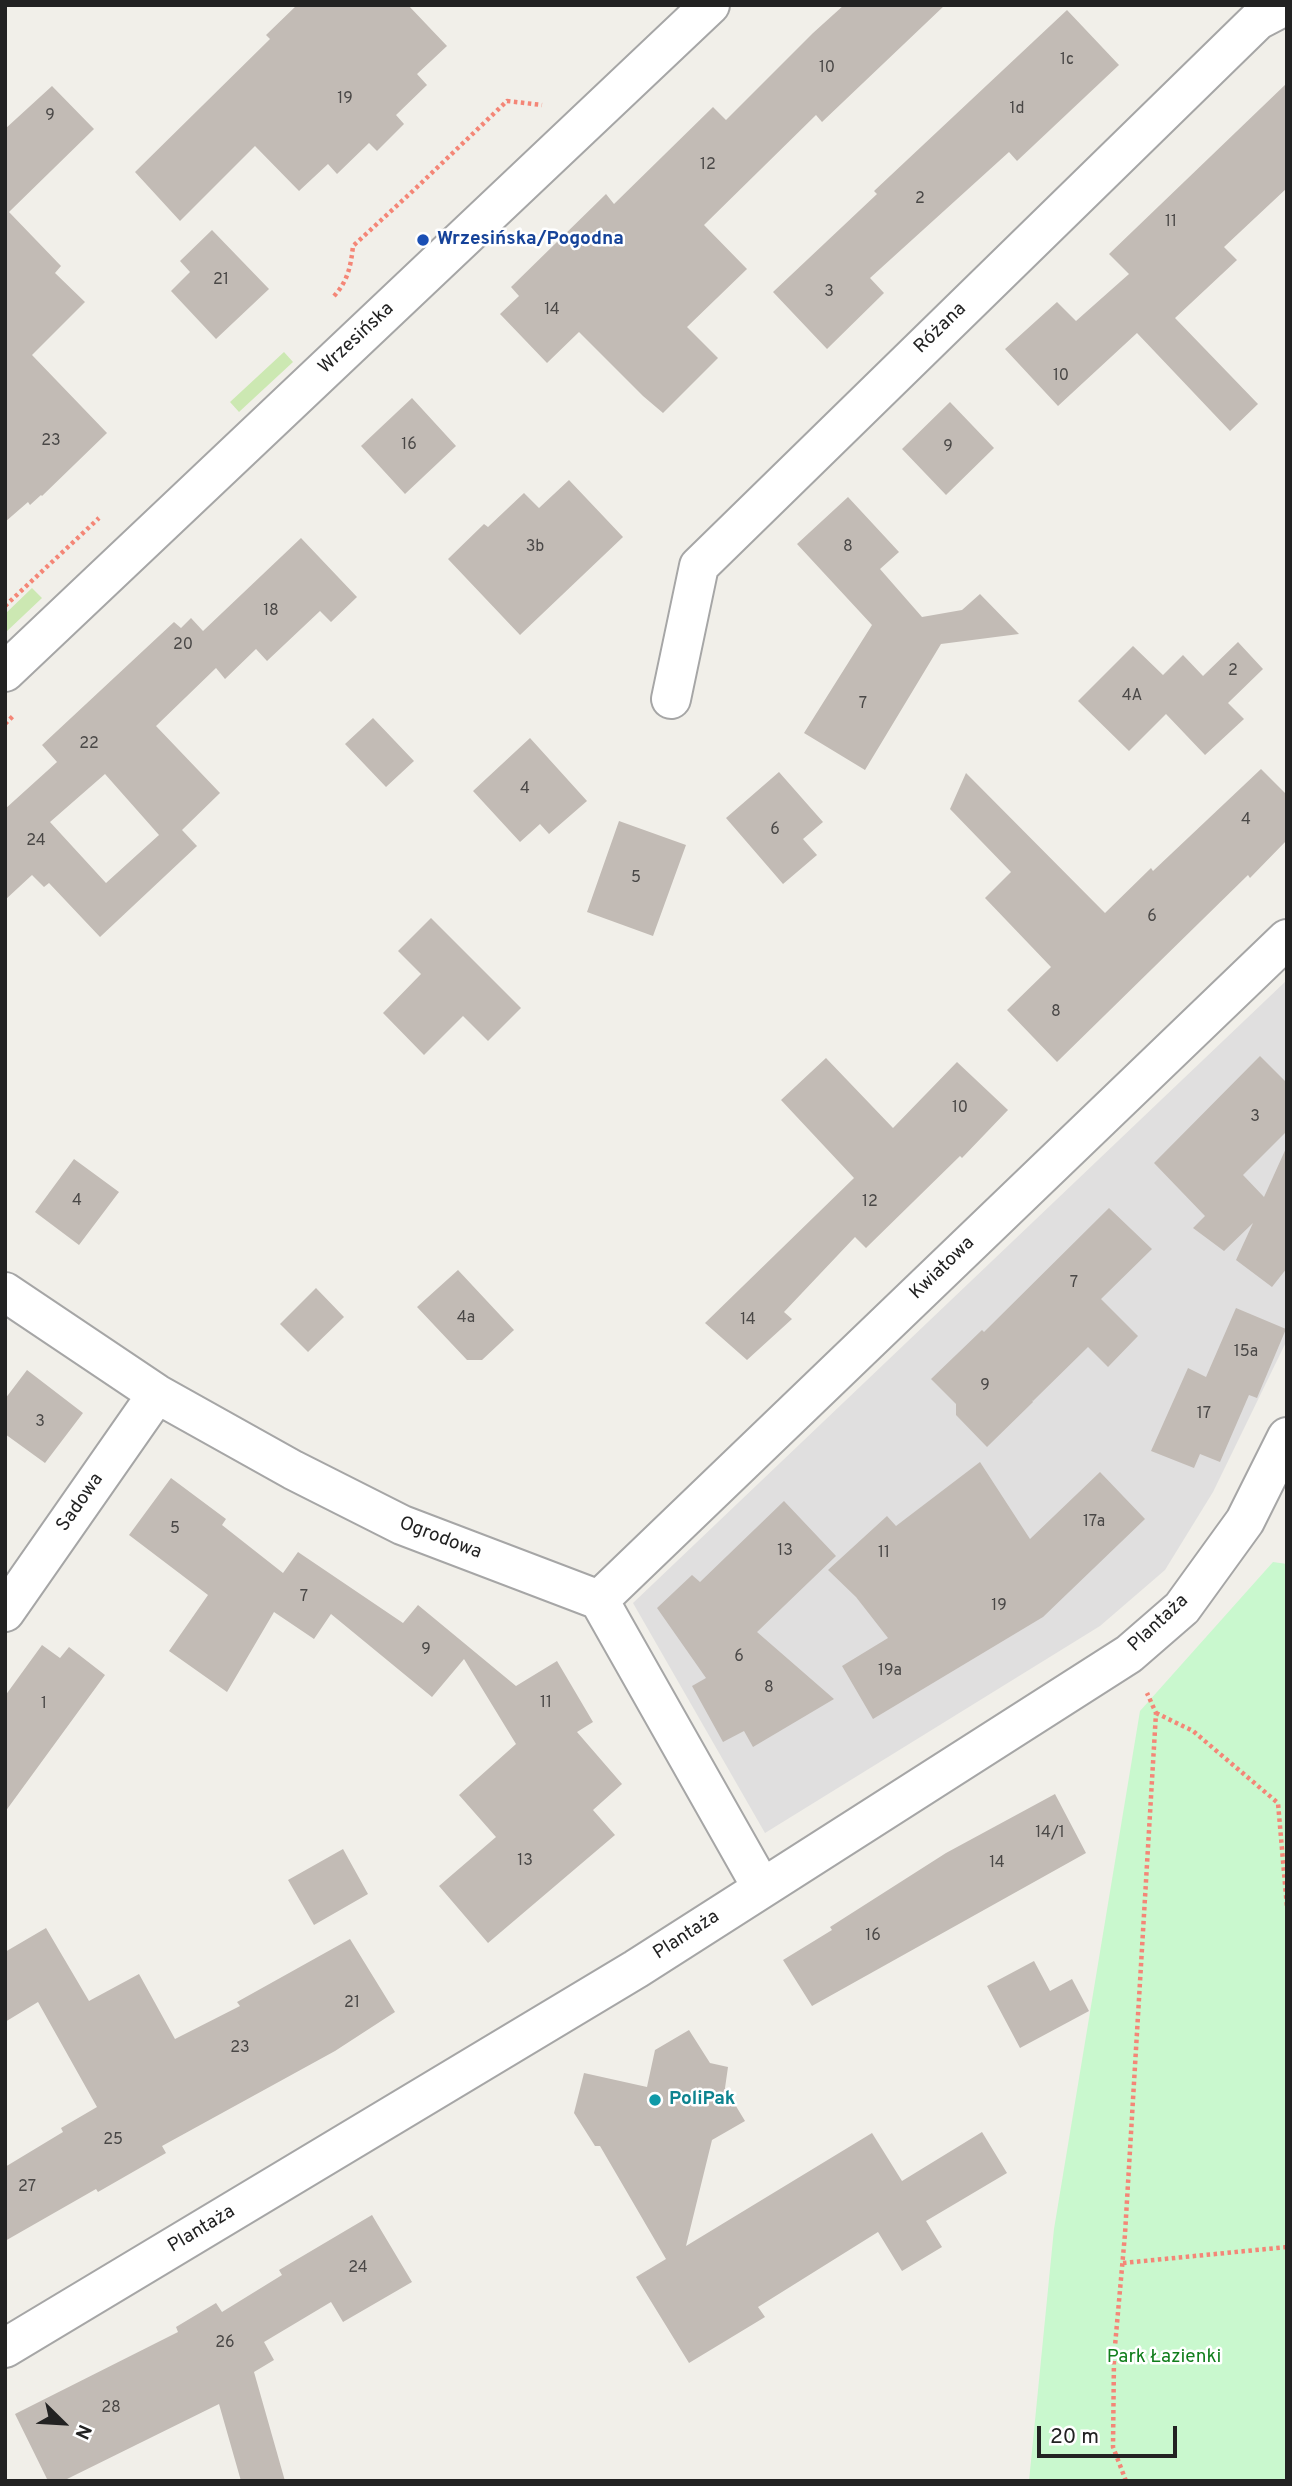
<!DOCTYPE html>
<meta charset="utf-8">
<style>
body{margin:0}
#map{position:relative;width:1292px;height:2486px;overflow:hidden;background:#f1efe9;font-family:Overpass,sans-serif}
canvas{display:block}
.frame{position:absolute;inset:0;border:7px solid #222;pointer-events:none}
.north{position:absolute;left:28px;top:2388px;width:70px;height:70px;-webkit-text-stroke:5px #fff;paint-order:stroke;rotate:114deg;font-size:19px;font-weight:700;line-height:28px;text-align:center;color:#222}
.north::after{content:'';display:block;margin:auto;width:24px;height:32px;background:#222;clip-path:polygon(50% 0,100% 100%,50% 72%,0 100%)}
.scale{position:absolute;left:1037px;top:2426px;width:140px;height:32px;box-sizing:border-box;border:4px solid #222;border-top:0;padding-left:9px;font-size:21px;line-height:24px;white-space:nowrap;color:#222;-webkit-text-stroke:5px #fff;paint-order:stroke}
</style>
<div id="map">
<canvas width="1292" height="2486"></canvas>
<div class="frame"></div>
<div class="north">N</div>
<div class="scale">20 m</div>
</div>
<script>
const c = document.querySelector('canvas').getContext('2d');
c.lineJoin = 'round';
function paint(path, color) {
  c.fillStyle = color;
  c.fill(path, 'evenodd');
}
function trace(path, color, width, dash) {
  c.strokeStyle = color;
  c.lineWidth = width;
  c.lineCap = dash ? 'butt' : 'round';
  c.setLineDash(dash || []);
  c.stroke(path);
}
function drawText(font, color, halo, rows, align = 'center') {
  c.font = font + ' Overpass,sans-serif';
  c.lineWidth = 5;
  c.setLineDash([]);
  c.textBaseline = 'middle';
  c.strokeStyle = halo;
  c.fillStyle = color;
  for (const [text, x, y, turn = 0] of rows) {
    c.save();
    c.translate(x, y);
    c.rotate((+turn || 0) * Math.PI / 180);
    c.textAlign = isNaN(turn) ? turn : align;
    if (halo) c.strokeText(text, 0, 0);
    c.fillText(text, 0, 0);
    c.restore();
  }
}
paint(new Path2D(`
 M 1287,980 L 1287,1340 L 1213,1492 L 1165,1570 L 1100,1626 L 765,1833 L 633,1603 Z`), '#e0dfdf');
paint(new Path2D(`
 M 284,352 L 293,362 L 239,412 L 230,402 Z
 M 32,588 L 42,598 L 5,633 L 5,614 Z`), '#cce8b2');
paint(new Path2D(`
 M 1273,1562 L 1287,1564 L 1287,2481 L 1029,2481 L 1054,2229 L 1140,1711 Z`), '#c9f8ce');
paint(new Path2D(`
 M 297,5 L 408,5 L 447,46 L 417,74 L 427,85 L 396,115 L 404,124 L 377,151 L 369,143 L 337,174 L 328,164 L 299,191 L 255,146 L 180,221 L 135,172 L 270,39 L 266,35 Z
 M 844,5 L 945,5 L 822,122 L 816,115 L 704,225 L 747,269 L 687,327 L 718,358 L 663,413 L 643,396 L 579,332 L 547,363 L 500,314 L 519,296 L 511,287 L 606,194 L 614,204 L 713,107 L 726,120 L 813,33 Z
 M 1067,10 L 1119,65 L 1017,161 L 1009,152 L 870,278 L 884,293 L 827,349 L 773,292 L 877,194 L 874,191 Z
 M 1287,83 L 1287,188 L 1224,247 L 1237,260 L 1175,318 L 1258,404 L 1230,431 L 1137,333 L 1058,406 L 1005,349 L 1057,302 L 1076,321 L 1129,274 L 1109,254 Z
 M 52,86 L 94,129 L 9,212 L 61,266 L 55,273 L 85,302 L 32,355 L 107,433 L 42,496 L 41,495 L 30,505 L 28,502 L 5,522 L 5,129 Z
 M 212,230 L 269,289 L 216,339 L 171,291 L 190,272 L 180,261 Z
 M 412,398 L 456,446 L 405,494 L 361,446 Z
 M 950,402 L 994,448 L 946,495 L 902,449 Z
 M 569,480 L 623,537 L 520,635 L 448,559 L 484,524 L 488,527 L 524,493 L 539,508 Z
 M 848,497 L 899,552 L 880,569 L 922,617 L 962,610 L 980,594 L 1019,634 L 941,644 L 865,770 L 804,733 L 872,625 L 797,544 Z
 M 301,538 L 357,597 L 331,622 L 320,611 L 267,661 L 256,649 L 225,679 L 216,668 L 156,726 L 220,793 L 182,830 L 197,846 L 100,937 L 49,883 L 44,887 L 32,875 L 5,900 L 5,809 L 57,762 L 42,745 L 174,622 L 181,628 L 191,618 L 203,631 ZM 105,774 L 159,835 L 106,883 L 50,822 Z
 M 1238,642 L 1263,669 L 1228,703 L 1244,719 L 1205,755 L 1166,714 L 1129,751 L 1078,701 L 1133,646 L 1163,675 L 1183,655 L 1203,676 Z
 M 373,718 L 414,761 L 386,787 L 345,744 Z
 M 530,738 L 587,801 L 549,834 L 540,824 L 520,842 L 473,791 Z
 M 1261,769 L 1287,795 L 1287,840 L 1250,878 L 1248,875 L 1057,1062 L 1007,1010 L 1051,967 L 985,898 L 1011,872 L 950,809 L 966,773 L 1105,913 L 1151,868 L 1153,871 Z
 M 779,772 L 823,822 L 803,839 L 817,855 L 783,884 L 726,818 Z
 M 619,821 L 686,845 L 653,936 L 587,912 Z
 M 431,918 L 521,1008 L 488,1041 L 463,1016 L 424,1055 L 383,1013 L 421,974 L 398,951 Z
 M 1260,1056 L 1287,1083 L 1287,1131 L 1243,1175 L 1264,1197 L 1287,1146 L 1287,1268 L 1272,1287 L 1236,1260 L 1253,1223 L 1224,1251 L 1193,1228 L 1205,1216 L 1154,1163 Z
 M 826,1058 L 893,1128 L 957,1062 L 1008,1110 L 962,1158 L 960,1156 L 866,1248 L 855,1237 L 784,1312 L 792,1319 L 747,1360 L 705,1323 L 854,1178 L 781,1100 Z
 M 74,1159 L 119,1192 L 79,1245 L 35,1212 Z
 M 1109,1208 L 1152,1249 L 1101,1299 L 1138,1336 L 1108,1367 L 1088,1347 L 1033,1401 L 1032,1400 L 1033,1402 L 987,1447 L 956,1415 L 956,1404 L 931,1379 L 982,1330 L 984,1332 Z
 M 458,1270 L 514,1330 L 482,1360 L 467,1360 L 417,1307 Z
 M 316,1288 L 344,1317 L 308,1352 L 280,1324 Z
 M 1236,1308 L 1286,1329 L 1257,1398 L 1249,1395 L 1220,1462 L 1200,1454 L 1194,1468 L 1151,1451 L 1188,1368 L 1206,1377 Z
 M 27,1370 L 83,1413 L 45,1463 L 5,1434 L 5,1399 Z
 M 980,1462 L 1030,1539 L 1100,1472 L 1145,1519 L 1043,1617 L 873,1719 L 842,1666 L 888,1638 L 856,1597 L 828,1570 L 887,1516 L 896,1526 Z
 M 171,1478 L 226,1519 L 222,1525 L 283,1573 L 298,1552 L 403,1623 L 418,1605 L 516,1686 L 557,1661 L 593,1722 L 577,1732 L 622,1784 L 593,1810 L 615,1835 L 488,1943 L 439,1886 L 496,1837 L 459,1795 L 516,1744 L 464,1659 L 432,1697 L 331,1614 L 314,1639 L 274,1612 L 227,1692 L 169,1651 L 208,1595 L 129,1535 Z
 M 784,1501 L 836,1556 L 757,1632 L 834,1699 L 753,1747 L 744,1731 L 723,1742 L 692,1686 L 706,1678 L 657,1608 L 692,1575 L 700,1582 Z
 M 42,1645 L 60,1658 L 69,1647 L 105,1675 L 5,1812 L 5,1696 Z
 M 1055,1794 L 1086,1853 L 812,2006 L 783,1960 L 832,1930 L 830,1927 L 946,1853 Z
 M 343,1849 L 368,1894 L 314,1925 L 288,1880 Z
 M 46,1928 L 89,2001 L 139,1974 L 175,2039 L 240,2006 L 237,2002 L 350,1939 L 395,2012 L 335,2051 L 162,2146 L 166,2153 L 98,2192 L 96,2189 L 5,2241 L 5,2167 L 63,2132 L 61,2128 L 97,2107 L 38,2002 L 5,2022 L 5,1952 Z
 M 1034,1961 L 1050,1991 L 1072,1979 L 1089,2011 L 1020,2048 L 987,1986 Z
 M 689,2030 L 710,2063 L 728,2067 L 725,2088 L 745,2121 L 712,2140 L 686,2246 L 872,2133 L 902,2181 L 982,2132 L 1007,2173 L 926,2221 L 942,2247 L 902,2271 L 878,2232 L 758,2307 L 765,2317 L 689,2363 L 636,2277 L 666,2259 L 600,2146 L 595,2146 L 574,2113 L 584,2073 L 647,2087 L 655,2050 Z
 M 372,2215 L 412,2282 L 343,2322 L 331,2302 L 264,2342 L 274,2360 L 254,2372 L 285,2481 L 241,2481 L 219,2404 L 63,2481 L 48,2481 L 15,2414 L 178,2332 L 176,2327 L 216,2303 L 222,2312 L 282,2275 L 279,2270 Z`), '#c2bbb5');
const minor = new Path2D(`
 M 5,672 L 710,5
 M 671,699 L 699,566 L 1258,20 L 1287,5
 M 5,1292 L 157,1394 L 293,1470 L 402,1525 L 599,1600 L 762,1888
 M 599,1600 L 1287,939
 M 5,1612 L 157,1394
 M 5,2348 L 636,1969 L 1129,1654 L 1182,1608 L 1245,1521 L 1287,1437`);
trace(minor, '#a6a6a6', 42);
trace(new Path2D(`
 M 334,296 C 348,281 351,265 353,246 L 415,189 L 507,101 L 542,105
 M 5,606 L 99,518
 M 5,724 L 14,715
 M 1156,1713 L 1193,1731 L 1278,1803 L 1287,1907
 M 1123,2263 L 1287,2247
 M 1126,2481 L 1113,2447 L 1114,2357 L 1125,2234 L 1156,1713 L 1147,1693`), '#f48677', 4.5, [3.5, 3.5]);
trace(minor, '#fff', 38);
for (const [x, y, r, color] of [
 [423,240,7,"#1a4fb4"],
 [655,2100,7,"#0f9aa8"]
]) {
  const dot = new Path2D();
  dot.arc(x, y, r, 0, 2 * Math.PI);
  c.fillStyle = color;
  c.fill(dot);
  trace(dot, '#fff', 2.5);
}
drawText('16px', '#4a4847', null, [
 ["1c",1067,61],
 ["10",827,69],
 ["19",345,100],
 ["1d",1017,110],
 ["9",50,117],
 ["12",708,166],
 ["2",920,200],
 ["11",1171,223],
 ["21",221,281],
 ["3",829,293],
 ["14",552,311],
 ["10",1061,377],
 ["23",51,442],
 ["16",409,446],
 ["9",948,448],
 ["3b",535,548],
 ["8",848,548],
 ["18",271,612],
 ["20",183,646],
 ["2",1233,672],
 ["4A",1132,697],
 ["7",863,705],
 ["22",89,745],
 ["4",525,790],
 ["4",1246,821],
 ["6",775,831],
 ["24",36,842],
 ["5",636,879],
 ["6",1152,918],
 ["8",1056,1013],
 ["10",960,1109],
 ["3",1255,1118],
 ["4",77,1202],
 ["12",870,1203],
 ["7",1074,1284],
 ["4a",466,1319],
 ["14",748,1321],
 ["15a",1246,1353],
 ["9",985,1387],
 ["17",1204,1415],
 ["3",40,1423],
 ["17a",1094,1523],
 ["5",175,1530],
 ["13",785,1552],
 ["11",884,1554],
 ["7",304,1598],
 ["19",999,1607],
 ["9",426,1651],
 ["6",739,1658],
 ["19a",890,1672],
 ["8",769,1689],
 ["11",546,1704],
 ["1",44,1705],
 ["14/1",1050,1834],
 ["13",525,1862],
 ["14",997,1864],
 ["16",873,1937],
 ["21",352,2004],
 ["23",240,2049],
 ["25",113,2141],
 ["27",27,2188],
 ["24",358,2269],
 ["26",225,2344],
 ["28",111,2409]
]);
drawText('bold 19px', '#164399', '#fff', [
 ["Wrzesińska/Pogodna",437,240]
], 'left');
drawText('19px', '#222', '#fff', [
 ["Różana",941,329,-44],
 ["Wrzesińska",357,339,-43],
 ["Kwiatowa",943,1269,-44],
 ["Sadowa",81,1503,-55],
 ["Ogrodowa",440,1539,21],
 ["Plantaża",1159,1624,-43],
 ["Plantaża",687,1936,-33],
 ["Plantaża",202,2230,-31]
]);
drawText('bold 19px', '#0d838f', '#fff', [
 ["PoliPak",669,2100]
], 'left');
drawText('19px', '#117e1c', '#fff', [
 ["Park Łazienki",1164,2358]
]);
</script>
